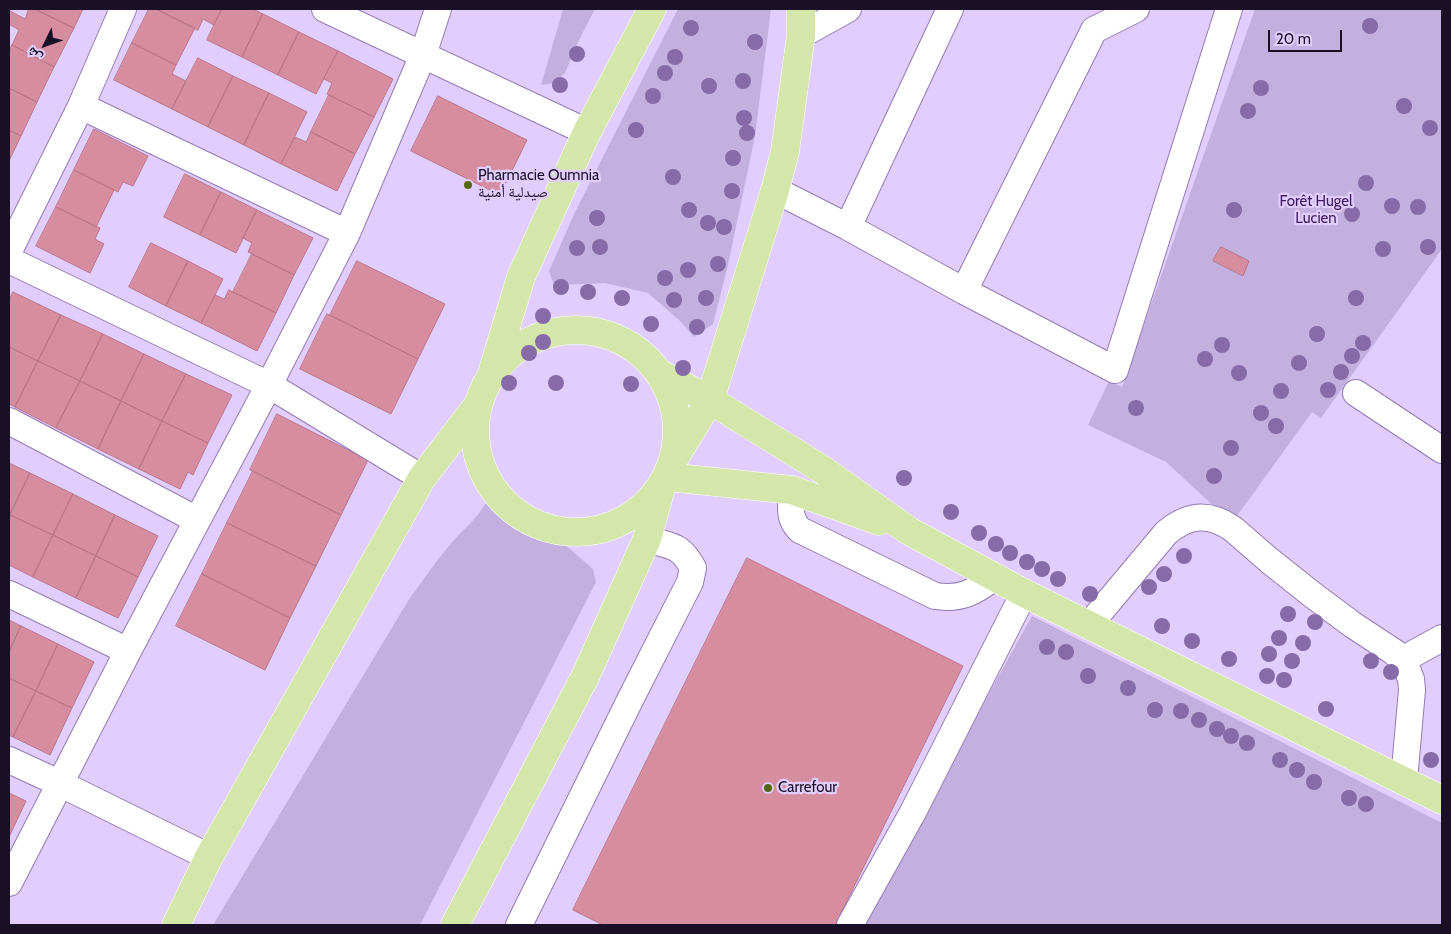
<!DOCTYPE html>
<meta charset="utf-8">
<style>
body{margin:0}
#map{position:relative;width:1451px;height:934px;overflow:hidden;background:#e1cdfe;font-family:Cabin,"Noto Naskh Arabic",sans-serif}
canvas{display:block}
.frame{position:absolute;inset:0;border:10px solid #191025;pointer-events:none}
.north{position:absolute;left:20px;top:20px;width:50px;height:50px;-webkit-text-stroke:4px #e1cdfe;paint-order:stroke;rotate:228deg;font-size:14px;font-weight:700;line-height:20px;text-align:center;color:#191025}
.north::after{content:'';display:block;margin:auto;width:18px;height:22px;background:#191025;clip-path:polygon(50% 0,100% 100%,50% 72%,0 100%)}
.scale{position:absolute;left:1268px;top:30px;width:74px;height:22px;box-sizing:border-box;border:2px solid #191025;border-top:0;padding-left:6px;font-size:15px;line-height:18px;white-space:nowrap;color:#191025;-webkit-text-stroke:4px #e1cdfe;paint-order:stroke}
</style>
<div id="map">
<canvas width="1451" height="934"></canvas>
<div class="frame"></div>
<div class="north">ش</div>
<div class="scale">20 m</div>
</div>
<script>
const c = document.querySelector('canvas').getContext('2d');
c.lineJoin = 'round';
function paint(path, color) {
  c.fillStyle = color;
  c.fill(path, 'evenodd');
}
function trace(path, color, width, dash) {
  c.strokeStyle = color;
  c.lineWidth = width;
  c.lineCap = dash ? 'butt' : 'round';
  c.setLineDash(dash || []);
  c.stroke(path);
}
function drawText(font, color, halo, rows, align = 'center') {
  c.font = font + ' Cabin,"Noto Naskh Arabic",sans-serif';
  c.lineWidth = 4.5;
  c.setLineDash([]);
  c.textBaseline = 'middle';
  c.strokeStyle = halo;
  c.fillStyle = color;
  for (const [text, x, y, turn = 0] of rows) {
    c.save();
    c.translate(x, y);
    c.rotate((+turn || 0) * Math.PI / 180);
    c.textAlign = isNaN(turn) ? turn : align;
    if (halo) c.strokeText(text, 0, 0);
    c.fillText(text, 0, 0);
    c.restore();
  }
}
paint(new Path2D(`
 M 563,9 L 595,9 L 579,40 L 565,73 L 554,83 L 541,85 Z
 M 678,9 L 771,9 L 755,136 L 728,265 L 713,324 L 694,337 L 679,320 L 648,293 L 605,283 L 554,285 L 549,271 L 575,212 Z
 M 1255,9 L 1442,9 L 1442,249 L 1321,418 L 1312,412 L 1232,523 L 1166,462 L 1088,425 L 1109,381 L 1122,387 Z
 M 486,503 L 513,521 L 533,532 L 550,537 L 569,548 L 593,569 L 596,582 L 420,925 L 213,925 L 408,601 C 423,580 438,558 455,539 C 466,527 478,517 486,503 Z
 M 1032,616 L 1442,823 L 1442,925 L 860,925 Z`), '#c3b0df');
const building = new Path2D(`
 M 29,9 L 35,9 L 74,28 L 54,67 L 12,45 L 19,30 L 9,24 L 9,14 L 10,11 L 25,19 Z
 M 35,9 L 83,9 L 74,28 Z
 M 149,9 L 156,9 L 195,28 L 176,65 L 132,43 Z
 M 156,9 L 222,9 L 214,25 L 203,19 L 198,30 Z
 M 222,9 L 253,9 L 263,14 L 242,57 L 207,40 Z
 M 263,14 L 299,32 L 278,75 L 242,57 Z
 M 299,32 L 338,51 L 316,94 L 278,75 Z
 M 132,43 L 176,65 L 172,74 L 186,81 L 172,109 L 114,80 Z
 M 12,45 L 54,67 L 37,102 L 9,88 L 9,53 Z
 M 338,51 L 393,79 L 374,117 L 327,94 L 332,83 L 324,79 Z
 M 198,58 L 233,76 L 208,127 L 172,109 Z
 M 233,76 L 269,93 L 244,145 L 208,127 Z
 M 9,88 L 37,102 L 21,136 L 9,130 Z
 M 269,93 L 307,112 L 281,164 L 244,145 Z
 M 329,95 L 374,117 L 355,154 L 311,132 Z
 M 438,96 L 527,140 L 500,195 L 411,151 Z
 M 94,129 L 148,156 L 133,186 L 123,182 L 118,192 L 74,170 Z
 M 9,130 L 21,136 L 9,161 Z
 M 311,132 L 355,154 L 337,191 L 281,164 L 295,137 L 306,142 Z
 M 74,170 L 114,190 L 96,227 L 56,207 Z
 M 185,174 L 221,192 L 200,235 L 164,217 Z
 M 221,192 L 257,210 L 236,253 L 200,235 Z
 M 56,207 L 100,228 L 95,239 L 104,244 L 90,273 L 36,246 Z
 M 257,210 L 313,238 L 294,275 L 248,252 L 252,243 L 243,238 Z
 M 151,243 L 188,261 L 166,306 L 129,287 Z
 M 1221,247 L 1249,261 L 1243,276 L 1213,261 Z
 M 252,254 L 294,275 L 276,313 L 233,292 Z
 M 188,261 L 223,279 L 201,323 L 166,306 Z
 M 357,261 L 445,304 L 418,359 L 330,315 Z
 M 229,290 L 276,313 L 257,351 L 201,323 L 215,295 L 224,299 Z
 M 13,292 L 61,315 L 38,361 L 9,347 L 9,301 Z
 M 327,314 L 418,359 L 391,414 L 300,369 Z
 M 61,315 L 103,334 L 80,381 L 38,361 Z
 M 103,334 L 144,354 L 121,401 L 80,381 Z
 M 9,347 L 38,361 L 15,407 L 9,404 Z
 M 144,354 L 186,374 L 162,421 L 121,401 Z
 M 38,361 L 80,381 L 56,428 L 15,407 Z
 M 186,374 L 232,395 L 208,443 L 162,421 Z
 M 80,381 L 121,401 L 98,449 L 56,428 Z
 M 121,401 L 162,421 L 139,469 L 98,449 Z
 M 277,414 L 368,460 L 341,515 L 250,470 Z
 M 162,421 L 208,443 L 193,475 L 188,472 L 180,489 L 139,469 Z
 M 9,463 L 30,473 L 10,515 L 9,514 Z
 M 253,471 L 341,515 L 316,566 L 227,523 Z
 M 30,473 L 73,494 L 53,535 L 10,515 Z
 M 73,494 L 115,515 L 96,556 L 53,535 Z
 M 10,515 L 53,535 L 33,577 L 9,565 L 9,518 Z
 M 115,515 L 158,536 L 138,577 L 96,556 Z
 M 227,523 L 316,566 L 290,618 L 202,574 Z
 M 53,535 L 96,556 L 76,598 L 33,577 Z
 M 96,556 L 138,577 L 118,618 L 76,598 Z
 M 747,558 L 963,666 L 835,925 L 603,925 L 573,910 Z
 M 202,574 L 290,618 L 265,670 L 176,626 Z
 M 9,620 L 21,626 L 9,652 Z
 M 21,626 L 58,644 L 36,691 L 9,678 L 9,652 Z
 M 58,644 L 94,662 L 72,708 L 36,691 Z
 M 9,678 L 36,691 L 13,737 L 9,735 Z
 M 36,691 L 72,708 L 50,755 L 13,737 Z
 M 9,793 L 26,801 L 9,837 Z`);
paint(building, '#d68d9f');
trace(building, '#ba7788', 1);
const minor = new Path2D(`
 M 325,9 L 587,132
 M 801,35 L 848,9
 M 81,106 L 347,233
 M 775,190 L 848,227 L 964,291 L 1115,370 L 1229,9
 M 848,227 L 950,9
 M 9,251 L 81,106 L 123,9
 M 9,260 L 269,385 L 422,478
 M 964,291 L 1094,30 L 1136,9
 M 1356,393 L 1442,450
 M 9,421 L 197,520
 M 792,490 C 791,506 788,519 800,530 L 935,596 C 962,600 974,592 995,577
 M 9,594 L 128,651
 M 1089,625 L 1166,533 C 1188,514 1209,512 1233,529 L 1270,561 L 1314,596 L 1353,625 L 1394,652 L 1402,660 L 1407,669 L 1411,679 L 1412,690 L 1404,780
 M 1402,660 L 1442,638
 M 9,760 L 59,783 L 209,857
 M 9,883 L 128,651 L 269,385 L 347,233 L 423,55 L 438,9
 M 519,925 L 630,700 L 690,582 L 693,568 C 680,544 672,547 647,539
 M 850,925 L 913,812 L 1024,593`);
const major = new Path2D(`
 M475 431a101 101 0 1 1 202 0a101 101 0 1 1-202 0Z
 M 493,370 L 521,277 L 587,132 L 652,9
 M 661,374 L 710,400 L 823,470 L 909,531 L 1024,593 L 1442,800
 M 674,459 L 710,400 L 775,190 L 785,152 L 801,35 L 801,9
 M 668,477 L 792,490 L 879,521
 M 176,925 L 209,857 L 422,478 L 477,406
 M 455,925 L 585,677 L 647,539 L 660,492`);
trace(minor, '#937bb3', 28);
trace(major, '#fff', 29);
trace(minor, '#fff', 26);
trace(major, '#d4e6aa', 28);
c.fillStyle = '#876aa8';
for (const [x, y] of [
 [1370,26],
 [691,28],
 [755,42],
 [577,54],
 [675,57],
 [665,73],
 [743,81],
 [560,85],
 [709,86],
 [1261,88],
 [653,96],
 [1404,106],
 [1248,111],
 [744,118],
 [1430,128],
 [636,130],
 [747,133],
 [733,158],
 [673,177],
 [1366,183],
 [732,191],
 [1392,206],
 [1418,207],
 [689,210],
 [1234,210],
 [1352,214],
 [597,218],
 [708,223],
 [724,227],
 [600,247],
 [1428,247],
 [577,248],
 [1383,249],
 [718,264],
 [688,270],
 [665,278],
 [561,287],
 [588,292],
 [622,298],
 [706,298],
 [1356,298],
 [674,300],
 [543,316],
 [651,324],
 [697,327],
 [1317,334],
 [543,342],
 [1363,343],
 [1222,345],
 [529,353],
 [1352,356],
 [1205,359],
 [1299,363],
 [683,368],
 [1341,372],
 [1239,373],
 [509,383],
 [556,383],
 [631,384],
 [1328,390],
 [1281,391],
 [1136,408],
 [1261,413],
 [1276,426],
 [1231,448],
 [1214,476],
 [904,478],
 [951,512],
 [979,533],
 [996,544],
 [1010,553],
 [1184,556],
 [1027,562],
 [1042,569],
 [1164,574],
 [1058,579],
 [1149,587],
 [1090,594],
 [1288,614],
 [1315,622],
 [1162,626],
 [1279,638],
 [1192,641],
 [1303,643],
 [1047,647],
 [1066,652],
 [1269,654],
 [1229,659],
 [1292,661],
 [1371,661],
 [1391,672],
 [1088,676],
 [1267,676],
 [1284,680],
 [1128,688],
 [1326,709],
 [1155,710],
 [1181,711],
 [1199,720],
 [1217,729],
 [1231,736],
 [1247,743],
 [1280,760],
 [1431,760],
 [1297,770],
 [1314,782],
 [1349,798],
 [1366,804]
]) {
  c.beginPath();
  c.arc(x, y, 8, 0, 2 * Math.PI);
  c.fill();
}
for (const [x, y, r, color] of [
 [468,185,5,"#536815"],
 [768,788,5,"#536815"]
]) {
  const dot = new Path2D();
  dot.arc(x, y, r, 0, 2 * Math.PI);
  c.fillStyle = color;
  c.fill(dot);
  trace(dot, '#e1cdfe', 2);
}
drawText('15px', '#191025', '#e1cdfe', [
 ["Pharmacie Oumnia",478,176],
 ["صيدلية أمنية",478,193],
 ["Carrefour",778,788]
], 'left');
drawText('15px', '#3e1961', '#e1cdfe', [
 ["Forêt Hugel",1316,202],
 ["Lucien",1316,219]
]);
</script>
